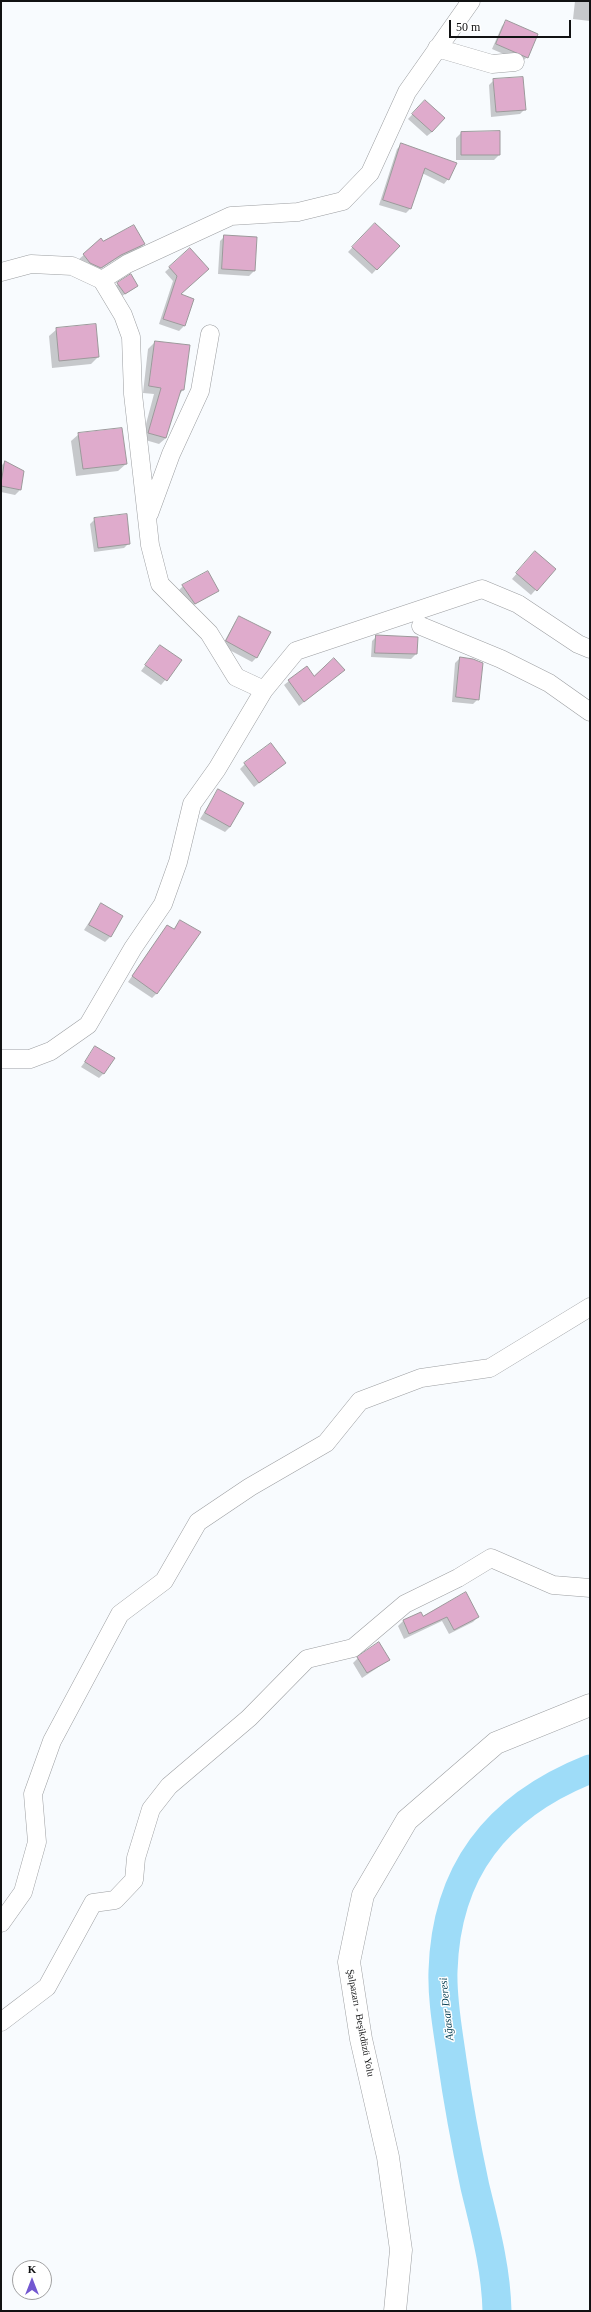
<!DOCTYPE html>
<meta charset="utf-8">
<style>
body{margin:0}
#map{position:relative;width:591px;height:2312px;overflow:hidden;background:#f8fbfe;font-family:"Times New Roman",serif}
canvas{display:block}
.frame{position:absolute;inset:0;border:2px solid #111213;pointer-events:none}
.north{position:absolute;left:12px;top:2260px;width:40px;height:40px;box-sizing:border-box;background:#fff;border:1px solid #a0a0a1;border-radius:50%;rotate:0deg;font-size:11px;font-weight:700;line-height:16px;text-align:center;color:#111213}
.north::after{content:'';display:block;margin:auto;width:14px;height:18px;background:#7358d1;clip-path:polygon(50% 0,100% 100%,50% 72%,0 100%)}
.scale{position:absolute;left:449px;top:20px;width:122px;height:18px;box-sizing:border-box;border:2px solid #111213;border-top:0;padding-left:5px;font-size:12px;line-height:14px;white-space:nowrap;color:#111213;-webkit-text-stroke:3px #fff;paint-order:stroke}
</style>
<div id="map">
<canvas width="591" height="2312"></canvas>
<div class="frame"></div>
<div class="north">K</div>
<div class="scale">50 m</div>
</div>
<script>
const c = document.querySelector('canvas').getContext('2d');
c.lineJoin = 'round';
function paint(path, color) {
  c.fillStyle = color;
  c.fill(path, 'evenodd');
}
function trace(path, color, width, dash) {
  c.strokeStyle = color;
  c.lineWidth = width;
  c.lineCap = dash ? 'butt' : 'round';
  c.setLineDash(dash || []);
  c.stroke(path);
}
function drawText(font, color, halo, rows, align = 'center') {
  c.font = font + ' "Times New Roman",serif';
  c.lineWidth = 3;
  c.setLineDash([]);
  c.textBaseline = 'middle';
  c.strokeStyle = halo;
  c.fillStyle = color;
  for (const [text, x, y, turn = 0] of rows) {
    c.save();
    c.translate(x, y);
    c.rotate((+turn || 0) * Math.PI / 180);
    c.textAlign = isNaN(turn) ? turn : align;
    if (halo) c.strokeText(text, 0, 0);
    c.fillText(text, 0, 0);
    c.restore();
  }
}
paint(new Path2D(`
 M 575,1 L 590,1 L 590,21 L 573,19 Z
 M 507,21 L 527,57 L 522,62 L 492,49 L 502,26 Z
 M 494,80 L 525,109 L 520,114 L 491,117 L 489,85 Z
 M 425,101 L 432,132 L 427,136 L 408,119 Z
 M 461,133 L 499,155 L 494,160 L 456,160 L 456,138 Z
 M 402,144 L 448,179 L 444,184 L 422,173 L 410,209 L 406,213 L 379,205 L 397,149 Z
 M 375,224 L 398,246 L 372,274 L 348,252 Z
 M 225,236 L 256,238 L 254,271 L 249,276 L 218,274 L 220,241 Z
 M 101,240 L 103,242 L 144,244 L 139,249 L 115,260 L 96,272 L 78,260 Z
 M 190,249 L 179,295 L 184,326 L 179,331 L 159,324 L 173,281 L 165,272 Z
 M 118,284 L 135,288 L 122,296 L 115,286 Z
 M 57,329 L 98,357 L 91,364 L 52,368 L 49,336 Z
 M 155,342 L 189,346 L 183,390 L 179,395 L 166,438 L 159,444 L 142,439 L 154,394 L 143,393 L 148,349 Z
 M 79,434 L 126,464 L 118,471 L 76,476 L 71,441 Z
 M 5,462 L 20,490 L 15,495 L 1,492 L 1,466 Z
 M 95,519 L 129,543 L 124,548 L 94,552 L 90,524 Z
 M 530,558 L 554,569 L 531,595 L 512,579 Z
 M 183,586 L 218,590 L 189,608 L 178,591 Z
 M 240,617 L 257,657 L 252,662 L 222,646 L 235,622 Z
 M 377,636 L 416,654 L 411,659 L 371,657 L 372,641 Z
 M 160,646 L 181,661 L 161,685 L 141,671 Z
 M 460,658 L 478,699 L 473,704 L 452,702 L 455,663 Z
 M 344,670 L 299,706 L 284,685 L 289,681 Z
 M 285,763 L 254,787 L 240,769 L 245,764 Z
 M 218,790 L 242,803 L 230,827 L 225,832 L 200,819 Z
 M 101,904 L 110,937 L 105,942 L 84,930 Z
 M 181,921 L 157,993 L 152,998 L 128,982 L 163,931 L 167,926 L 173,930 Z
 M 96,1047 L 104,1073 L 99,1078 L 81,1067 Z
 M 420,1613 L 422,1617 L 478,1617 L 473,1622 L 449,1634 L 442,1621 L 404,1639 L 398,1626 L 403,1621 Z
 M 358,1658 L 389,1660 L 362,1678 L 353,1663 Z`), '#0003');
trace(new Path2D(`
 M 497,2311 C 496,2268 485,2228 475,2187 C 466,2145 458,2102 452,2060 C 448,2031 442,2001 443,1971 C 446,1870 497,1806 590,1769`), '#9edcf8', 29);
const building = new Path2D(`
 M 506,20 L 538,34 L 528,58 L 496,44 Z
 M 523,77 L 526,110 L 496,112 L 493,79 Z
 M 425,100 L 445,118 L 432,132 L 412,114 Z
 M 500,131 L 500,155 L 461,155 L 461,132 Z
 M 401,143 L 457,163 L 449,180 L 425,168 L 411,209 L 383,200 Z
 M 375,223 L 400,246 L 377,270 L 352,247 Z
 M 134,225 L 145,244 L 121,255 L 101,268 L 90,263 L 83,254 L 101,238 L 103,241 Z
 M 224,235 L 257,237 L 255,271 L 222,269 Z
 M 190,248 L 209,269 L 181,294 L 194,299 L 185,326 L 163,319 L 177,276 L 169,267 Z
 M 131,274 L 138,286 L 125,294 L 117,283 Z
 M 96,324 L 99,357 L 59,361 L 56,328 Z
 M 155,341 L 190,345 L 184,390 L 181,390 L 166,438 L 148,433 L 161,388 L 149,386 Z
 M 122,428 L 127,464 L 83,469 L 78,433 Z
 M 5,461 L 24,471 L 21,490 L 1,486 Z
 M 127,514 L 130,544 L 98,548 L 94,518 Z
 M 535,551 L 556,569 L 537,591 L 516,573 Z
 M 208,571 L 219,591 L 195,604 L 182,585 Z
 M 239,616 L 271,632 L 257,658 L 226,641 Z
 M 376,635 L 418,637 L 417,654 L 375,653 Z
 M 160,645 L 182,660 L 167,681 L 145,665 Z
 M 460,657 L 473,659 L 483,663 L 479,700 L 456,697 Z
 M 334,658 L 345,670 L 304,702 L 288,680 L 307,666 L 314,676 Z
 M 271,743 L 286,763 L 259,783 L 244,763 Z
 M 218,789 L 244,803 L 230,827 L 205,813 Z
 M 101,903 L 123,916 L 111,937 L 89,925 Z
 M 180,920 L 201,932 L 157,994 L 132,976 L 167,925 L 174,929 Z
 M 95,1046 L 115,1058 L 104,1074 L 85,1062 Z
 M 466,1592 L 479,1617 L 454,1630 L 447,1617 L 409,1634 L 403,1620 L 421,1612 L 423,1616 Z
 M 379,1642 L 390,1660 L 367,1673 L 357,1657 Z`);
paint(building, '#dfabcc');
trace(building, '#9c999b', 1);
const minor = new Path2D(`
 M 437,48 L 492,64 L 515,62
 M 1,272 L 31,264 L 72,266 L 102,280 L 123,315 L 131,337 L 133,394 L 147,518 L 150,545 L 160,584 L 209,633 L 236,677 L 264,690
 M 102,280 L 127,264 L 231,216 L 298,212 L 343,201 L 370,173 L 407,92 L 471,1
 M 149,514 L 171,454 L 200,391 L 210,334
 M 421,626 L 501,659 L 549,683 L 590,712
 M 1,1059 L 30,1059 L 51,1051 L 88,1025 L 133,948 L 163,904 L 178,862 L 192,804 L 217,769 L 264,690 L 296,651 L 482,589 L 518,604 L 578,644 L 590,649
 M 1,1923 L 23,1892 L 37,1842 L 33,1794 L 52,1741 L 120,1614 L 164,1581 L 198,1522 L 250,1487 L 326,1443 L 360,1401 L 421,1378 L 490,1368 L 590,1307
 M 1,2022 L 47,1987 L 93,1903 L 115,1900 L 134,1880 L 136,1858 L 151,1809 L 169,1786 L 249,1718 L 307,1659 L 353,1648 L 405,1604 L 458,1578 L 491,1558 L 553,1585 L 590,1588`);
const major = new Path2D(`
 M 395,2311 L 401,2250 L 388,2157 L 361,2039 L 349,1962 L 363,1895 L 407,1820 L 496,1743 L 590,1705`);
trace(minor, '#9c9ea1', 19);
trace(major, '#9c9ea1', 23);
trace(minor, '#fff', 18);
trace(major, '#fff', 22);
drawText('10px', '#111213', '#fff', [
 ["Şalpazarı - Beşikdüzü Yolu",360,2023,79]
]);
drawText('italic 11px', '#073e51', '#fff', [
 ["Ağasar Deresi",447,2009,-96]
]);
</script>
